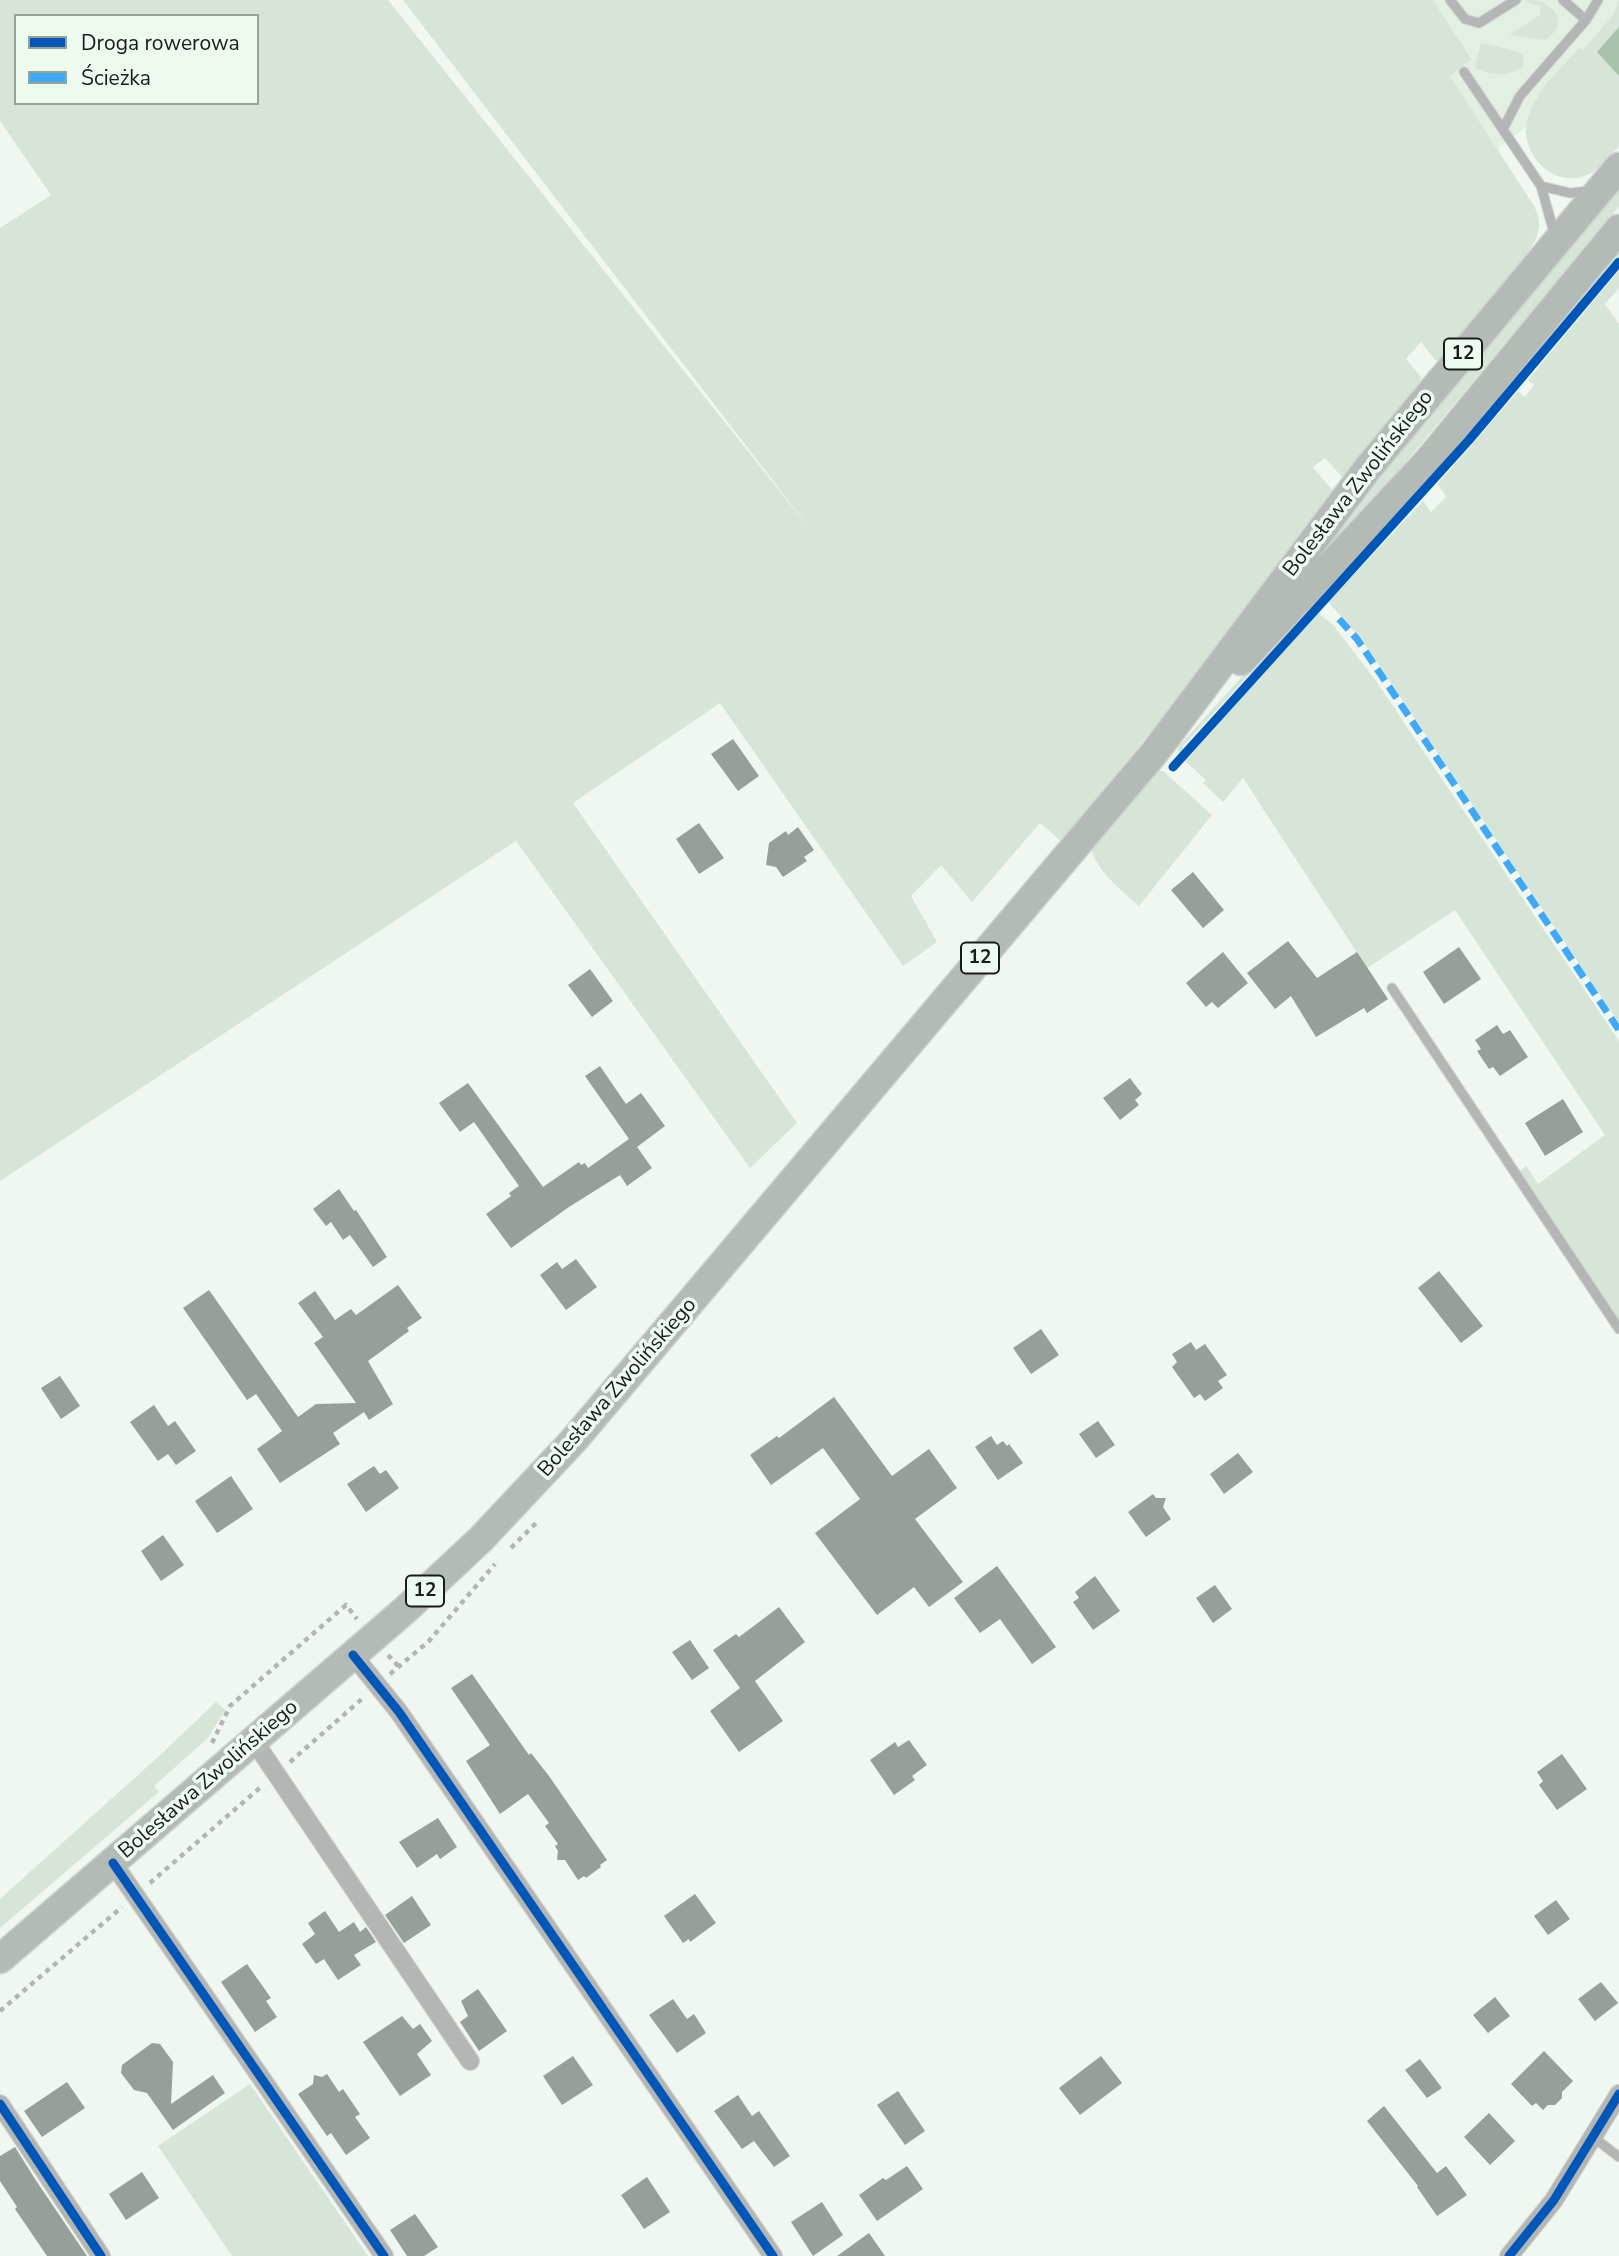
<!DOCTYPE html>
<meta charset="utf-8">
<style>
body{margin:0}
#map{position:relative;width:1619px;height:2256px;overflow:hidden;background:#f0f7f1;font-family:"Nunito Sans",sans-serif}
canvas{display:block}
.legend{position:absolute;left:14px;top:14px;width:245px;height:91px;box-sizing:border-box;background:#edfaef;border:2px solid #98a299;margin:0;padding:9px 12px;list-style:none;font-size:21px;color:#191d19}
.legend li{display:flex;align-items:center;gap:14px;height:35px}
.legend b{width:35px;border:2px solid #98a299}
</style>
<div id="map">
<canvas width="1619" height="2256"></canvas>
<ul class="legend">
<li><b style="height:9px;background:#0057b8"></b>Droga rowerowa</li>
<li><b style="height:9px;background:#3fa9f5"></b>Ścieżka</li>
</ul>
</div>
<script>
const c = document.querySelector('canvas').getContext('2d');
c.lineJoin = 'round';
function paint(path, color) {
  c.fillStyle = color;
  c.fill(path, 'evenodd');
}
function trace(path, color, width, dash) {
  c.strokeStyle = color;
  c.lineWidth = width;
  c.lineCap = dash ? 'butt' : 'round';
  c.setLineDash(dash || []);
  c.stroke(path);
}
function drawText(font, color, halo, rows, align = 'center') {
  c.font = font + ' "Nunito Sans",sans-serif';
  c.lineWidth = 7;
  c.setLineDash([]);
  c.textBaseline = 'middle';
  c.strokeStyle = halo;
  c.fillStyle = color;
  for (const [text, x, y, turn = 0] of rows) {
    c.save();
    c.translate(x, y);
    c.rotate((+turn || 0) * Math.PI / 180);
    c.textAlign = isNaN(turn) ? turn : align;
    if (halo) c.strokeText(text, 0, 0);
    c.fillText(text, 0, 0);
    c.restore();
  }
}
paint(new Path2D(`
 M 1433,0 L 1619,0 L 1613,15 L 1582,51 L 1579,48 L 1537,97 L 1529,112 L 1526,127 L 1497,149 L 1450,76 L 1472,58 Z`), '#e2efe3');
paint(new Path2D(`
 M 0,0 L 388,0 L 814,534 L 403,0 L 1433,0 L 1472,59 L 1450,76 L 1534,206 C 1544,225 1538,237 1527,254 L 1439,360 L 1435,360 L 1421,342 L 1406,359 L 1421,377 L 1420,383 L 1348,478 L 1343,478 L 1325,458 L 1313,467 L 1333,491 L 1334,497 L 1238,626 L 1061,841 L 1040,823 L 972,902 L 941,865 L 911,896 L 937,942 L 903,966 L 720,703 L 573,803 L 797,1123 L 750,1168 L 516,841 L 0,1181 L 0,228 L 51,195 L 0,121 ZM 16,16 L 257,16 L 257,103 L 16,103 Z
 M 1532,0 C 1557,3 1570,26 1544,40 L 1509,35 L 1540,15 L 1541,6 L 1525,2 Z
 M 1619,0 C 1619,38 1619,75 1619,113 C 1619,121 1619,137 1619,145 C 1617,150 1609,156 1605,161 C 1569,205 1510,157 1530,111 C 1540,87 1562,67 1579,48 L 1583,50 L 1613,15 Z
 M 1481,43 L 1519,52 L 1524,57 L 1523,67 C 1506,77 1493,76 1475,68 Z
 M 1619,188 L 1619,207 L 1355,523 L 1296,583 L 1361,498 Z
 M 1619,251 L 1619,255 L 1521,374 L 1521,369 Z
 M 1619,270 L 1619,288 L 1605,304 L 1619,324 L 1619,1023 L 1362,640 L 1328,602 L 1423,501 L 1431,512 L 1446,497 L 1438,484 L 1518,391 L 1525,397 L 1534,385 L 1528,380 Z
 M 1307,608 L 1311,608 L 1182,747 L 1184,748 L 1178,755 L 1178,747 L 1267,649 Z
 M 1318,613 L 1334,626 L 1376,681 L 1619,1041 L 1619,1321 L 1520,1171 L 1526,1166 L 1538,1184 L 1605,1135 L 1455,910 L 1367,968 L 1243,778 L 1223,802 L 1203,783 L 1206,780 L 1185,761 Z
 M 1156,771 L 1163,771 L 1212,815 L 1139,906 C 1122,891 1097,871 1091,849 Z
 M 216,1702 L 225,1710 L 208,1738 L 154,1786 L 159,1792 L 0,1928 L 0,1899 L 158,1757 Z
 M 250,2084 L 368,2256 L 232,2256 L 158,2146 Z`), '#d6e5d8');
paint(new Path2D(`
 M 1619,27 L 1619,76 L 1597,52 Z`), '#a8c2ac');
paint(new Path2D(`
 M 733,739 L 759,776 L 738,791 L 711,754 Z
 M 699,823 L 724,858 L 699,874 L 676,839 Z
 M 798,827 L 814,850 L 804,857 L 807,861 L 783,877 L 776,867 L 766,865 L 769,843 L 786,831 L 788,835 Z
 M 1193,872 L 1224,910 L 1203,928 L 1171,890 Z
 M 1288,941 L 1317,978 L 1357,952 L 1388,999 L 1367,1013 L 1364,1008 L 1316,1037 L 1291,996 L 1275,1009 L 1247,973 Z
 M 1459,947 L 1481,979 L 1444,1004 L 1423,972 Z
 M 1223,952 L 1248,983 L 1218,1008 L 1212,1002 L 1206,1007 L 1186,983 Z
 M 590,969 L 613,1001 L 592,1017 L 568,985 Z
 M 1497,1025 L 1503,1034 L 1510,1030 L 1528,1057 L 1500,1076 L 1493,1067 L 1489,1069 L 1477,1051 L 1481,1049 L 1475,1040 Z
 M 600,1066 L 626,1104 L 641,1093 L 665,1126 L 637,1147 L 652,1168 L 627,1186 L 620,1175 L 569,1207 L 511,1248 L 486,1214 L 511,1196 L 509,1193 L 519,1186 L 474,1122 L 460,1132 L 439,1103 L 468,1083 L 543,1187 L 579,1162 L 581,1165 L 585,1163 L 588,1168 L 629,1139 L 585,1076 Z
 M 1130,1078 L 1142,1094 L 1135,1100 L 1139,1105 L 1120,1120 L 1103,1098 Z
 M 1563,1099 L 1583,1132 L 1545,1156 L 1525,1123 Z
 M 339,1189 L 354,1211 L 356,1210 L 387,1257 L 373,1267 L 350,1235 L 343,1240 L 331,1222 L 326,1226 L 313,1209 Z
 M 576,1259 L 597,1287 L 566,1310 L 540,1275 L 557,1262 L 562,1269 Z
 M 1439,1271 L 1483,1326 L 1461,1343 L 1418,1288 Z
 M 398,1285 L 422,1318 L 407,1328 L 409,1331 L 368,1361 L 393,1404 L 369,1420 L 364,1412 L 333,1433 L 340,1444 L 280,1483 L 257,1449 L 282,1431 L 256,1394 L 247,1400 L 183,1308 L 209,1290 L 298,1417 L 316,1404 L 356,1403 L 314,1343 L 323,1337 L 298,1303 L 315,1291 L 335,1320 L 351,1309 L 356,1315 Z
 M 1041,1329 L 1059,1355 L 1031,1374 L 1013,1348 Z
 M 1191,1342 L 1196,1350 L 1205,1344 L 1227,1375 L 1218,1381 L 1223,1388 L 1205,1401 L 1200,1394 L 1194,1398 L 1172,1367 L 1177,1362 L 1172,1354 Z
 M 60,1376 L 80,1406 L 61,1419 L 41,1388 Z
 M 834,1397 L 892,1476 L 929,1449 L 957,1488 L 915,1519 L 963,1582 L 929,1607 L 914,1587 L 877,1615 L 815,1533 L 860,1499 L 823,1448 L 771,1485 L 750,1455 L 777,1436 L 779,1438 Z
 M 154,1405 L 168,1426 L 175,1421 L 196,1451 L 176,1465 L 168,1454 L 158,1461 L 130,1422 Z
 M 1098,1421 L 1115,1445 L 1096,1458 L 1079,1434 Z
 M 991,1436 L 997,1445 L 1003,1441 L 1007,1446 L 1009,1444 L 1023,1463 L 998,1480 L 975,1447 Z
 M 1238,1453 L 1253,1472 L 1224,1494 L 1210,1474 Z
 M 374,1466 L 380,1474 L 386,1470 L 399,1488 L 366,1512 L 347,1484 Z
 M 231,1476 L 253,1509 L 217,1533 L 195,1501 Z
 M 1153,1494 L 1156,1498 L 1166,1498 L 1163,1507 L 1171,1519 L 1146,1537 L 1128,1512 Z
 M 163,1535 L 184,1565 L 161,1581 L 141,1551 Z
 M 997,1566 L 1056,1647 L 1032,1664 L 1000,1619 L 980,1633 L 954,1598 Z
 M 1095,1576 L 1120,1611 L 1093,1630 L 1073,1602 L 1079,1598 L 1075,1592 Z
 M 1215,1585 L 1232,1609 L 1213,1623 L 1196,1598 Z
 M 779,1607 L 805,1642 L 755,1681 L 783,1721 L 739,1752 L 710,1711 L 740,1688 L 713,1650 L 736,1634 L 739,1637 Z
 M 690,1640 L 709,1668 L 692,1680 L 672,1652 Z
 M 472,1674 L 529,1755 L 531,1753 L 549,1776 L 607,1860 L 600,1865 L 601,1867 L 586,1878 L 584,1876 L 578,1880 L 565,1860 L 557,1860 L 558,1851 L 555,1846 L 558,1844 L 545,1826 L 549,1823 L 528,1794 L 500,1814 L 466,1761 L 490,1745 L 451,1688 Z
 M 909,1740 L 927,1765 L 912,1776 L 915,1780 L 894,1795 L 870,1760 L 895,1742 L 898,1747 Z
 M 1562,1754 L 1587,1789 L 1557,1810 L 1539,1785 L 1543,1781 L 1537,1772 Z
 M 438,1818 L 457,1847 L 440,1859 L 437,1854 L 417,1868 L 399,1842 Z
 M 695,1894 L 716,1923 L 690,1942 L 689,1939 L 683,1943 L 664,1916 Z
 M 412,1896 L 431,1925 L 404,1943 L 385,1915 Z
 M 1556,1900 L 1570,1919 L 1548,1935 L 1534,1916 Z
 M 325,1911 L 339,1932 L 354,1922 L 360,1932 L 366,1927 L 376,1942 L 354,1955 L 361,1965 L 338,1980 L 324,1959 L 316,1964 L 302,1944 L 315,1934 L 308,1923 Z
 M 247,1964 L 271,1998 L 266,2001 L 277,2017 L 255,2032 L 221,1982 Z
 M 1601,1982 L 1618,2003 L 1595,2021 L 1578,1999 Z
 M 478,1989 L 507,2031 L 479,2051 L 460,2022 L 468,2016 L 461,2001 Z
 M 1495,1997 L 1510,2016 L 1488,2033 L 1473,2015 Z
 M 673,1999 L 687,2019 L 694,2014 L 706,2033 L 677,2053 L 649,2015 Z
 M 402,2016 L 413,2029 L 420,2024 L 432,2041 L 417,2054 L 431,2075 L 400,2096 L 363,2042 Z
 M 152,2043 L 160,2044 L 173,2062 L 171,2104 L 213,2075 L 225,2093 L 173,2130 L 147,2093 L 134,2090 L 121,2073 L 122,2065 Z
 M 1544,2051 L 1573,2081 L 1562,2092 L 1562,2098 L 1555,2105 L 1548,2105 L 1543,2110 L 1536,2103 L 1532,2106 L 1511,2084 Z
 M 573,2056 L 593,2085 L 562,2105 L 543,2076 Z
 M 1101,2056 L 1122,2083 L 1080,2115 L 1059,2088 Z
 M 1420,2059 L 1442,2088 L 1427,2098 L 1405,2070 Z
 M 327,2074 L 339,2092 L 343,2089 L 360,2114 L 355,2117 L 370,2138 L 346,2155 L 331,2133 L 327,2136 L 298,2094 L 313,2084 L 314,2075 L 322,2077 Z
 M 67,2082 L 85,2108 L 42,2137 L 24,2111 Z
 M 898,2091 L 925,2131 L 905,2145 L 877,2105 Z
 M 738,2095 L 752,2116 L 759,2111 L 790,2156 L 774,2167 L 754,2141 L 742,2149 L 714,2111 Z
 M 1384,2106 L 1437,2173 L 1446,2166 L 1467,2195 L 1437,2216 L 1417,2187 L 1418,2186 L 1367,2121 Z
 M 1489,2113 L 1515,2141 L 1490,2165 L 1464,2137 Z
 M 15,2147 L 35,2179 L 87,2256 L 47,2256 L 15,2209 L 17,2207 L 0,2181 L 0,2156 Z
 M 907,2166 L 923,2189 L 877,2221 L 859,2195 L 883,2178 L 886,2180 Z
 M 142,2172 L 159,2198 L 126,2220 L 109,2194 Z
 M 647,2177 L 670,2212 L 644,2229 L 621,2195 Z
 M 822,2202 L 843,2235 L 813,2256 L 791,2222 Z
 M 415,2214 L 438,2247 L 424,2256 L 407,2256 L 390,2230 Z
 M 869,2233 L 885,2256 L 837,2256 Z`), '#96a098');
const service = new Path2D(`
 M 1450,0 L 1465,19 L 1479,23 L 1516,0
 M 1563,0 L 1586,20
 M 1464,72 L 1541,186 L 1555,236
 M 1503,129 L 1520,96 L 1586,20 L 1598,0
 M 1541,186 L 1570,193 L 1591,191
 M 1392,988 L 1619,1329
 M 1593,2137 L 1619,2157`);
const minor = new Path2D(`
 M 353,1655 L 399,1712 L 773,2256
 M 254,1741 L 470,2061
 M 113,1863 L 384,2256
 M 0,2104 L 101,2256
 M 1509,2256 L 1554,2200 L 1619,2094`);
const primary = new Path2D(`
 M 1241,661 L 1429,460 L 1619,229
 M 0,1959 L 404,1611 L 481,1539 L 573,1441 L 1155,752 L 1369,467 L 1619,167`);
trace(service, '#ced3cf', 11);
trace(minor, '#ced3cf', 20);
trace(primary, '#ced3cf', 31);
trace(new Path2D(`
 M 511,1548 L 538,1521
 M 388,1655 L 399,1667
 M 390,1674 L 429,1641 L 495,1564
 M 212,1743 L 230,1706 L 346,1605 L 357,1619
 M 290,1762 L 363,1698
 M 150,1883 L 262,1786
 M 0,2011 L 122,1907`), '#b2b6b3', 4.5, [5, 5]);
trace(service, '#b4b6b5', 9);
trace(minor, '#b4b6b5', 18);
trace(primary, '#b4bab6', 28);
trace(new Path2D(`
 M 1339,619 L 1357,639 L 1619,1030`), '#3fa9f5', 7, [14, 7]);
trace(new Path2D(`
 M 1173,767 L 1469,440 L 1619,262
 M 353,1655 L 399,1712 L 773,2256
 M 113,1863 L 384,2256
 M 0,2104 L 101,2256
 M 1509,2256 L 1554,2200 L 1619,2094`), '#0057b8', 9);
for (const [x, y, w] of [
 [1463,354,38],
 [980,958,38],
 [425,1591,38]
]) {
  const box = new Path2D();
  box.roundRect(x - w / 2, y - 15.5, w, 31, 5);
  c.fillStyle = '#edfaef';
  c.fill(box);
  trace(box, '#191d19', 2);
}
drawText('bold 19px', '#191d19', null, [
 ["12",1463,354],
 ["12",980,958],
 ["12",425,1591]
]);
drawText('21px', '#191d19', '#edfaef', [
 ["Bolesława Zwolińskiego",1359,484,-52],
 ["Bolesława Zwolińskiego",618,1388,-49],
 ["Bolesława Zwolińskiego",209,1780,-41]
]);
</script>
